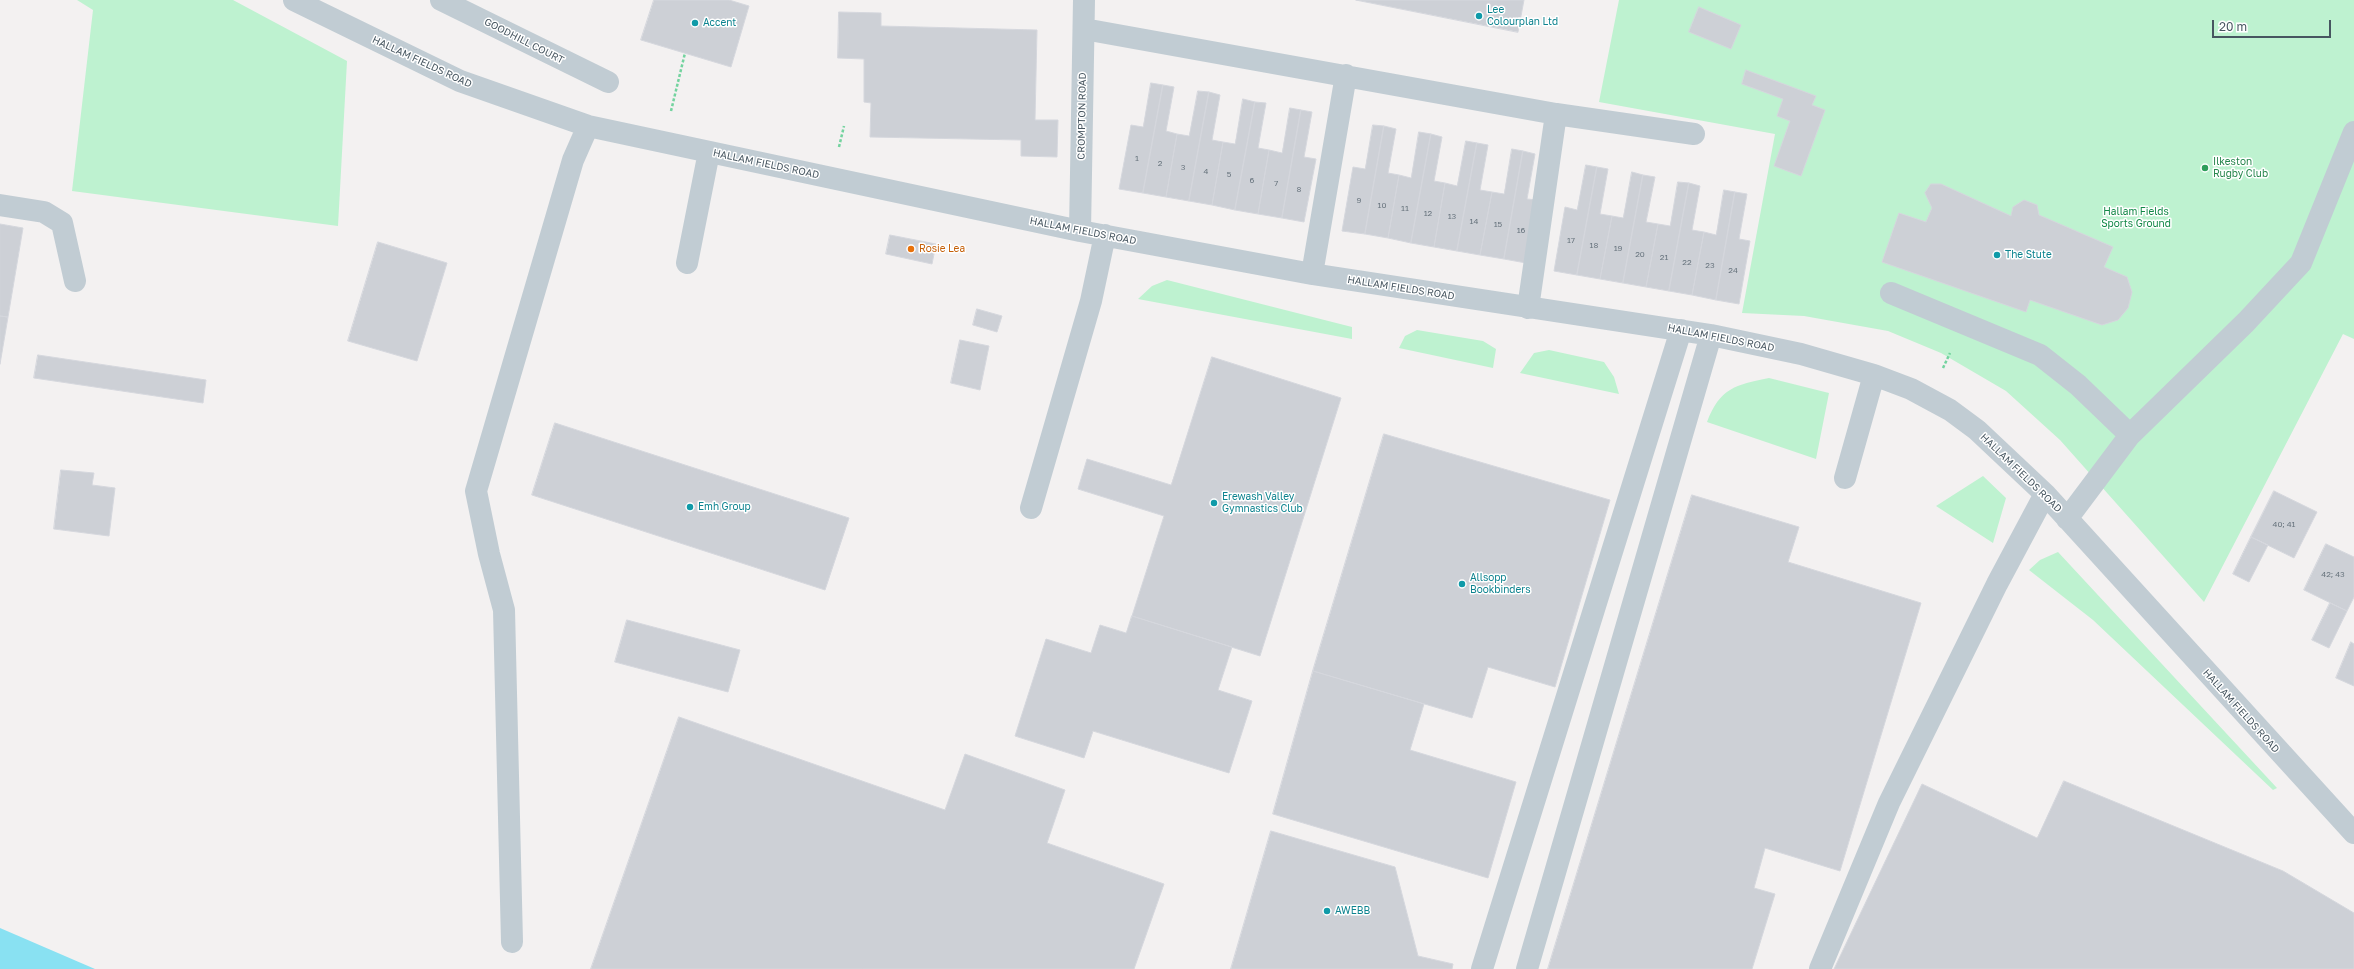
<!DOCTYPE html>
<style>
body{margin:0}
#map{position:relative;width:2354px;height:969px;overflow:hidden;background:#f3f1f1;font-family:"Golos Text",sans-serif}
canvas{display:block}
.scale{position:absolute;left:2212px;top:20px;width:119px;height:18px;box-sizing:border-box;border:2px solid #475660;border-top:0;padding-left:5px;font-size:12px;line-height:14px;white-space:nowrap;color:#475660;-webkit-text-stroke:3px #fff;paint-order:stroke}
</style>
<div id="map">
<canvas width="2354" height="969"></canvas>
<div class="scale">20 m</div>
</div>
<script>
const c = document.querySelector('canvas').getContext('2d');
c.lineJoin = 'round';
function paint(path, color) {
  c.fillStyle = color;
  c.fill(path, 'evenodd');
}
function trace(path, color, width, dash) {
  c.strokeStyle = color;
  c.lineWidth = width;
  c.lineCap = dash ? 'butt' : 'round';
  c.setLineDash(dash || []);
  c.stroke(path);
}
function drawText(font, color, halo, rows, align = 'center') {
  c.font = font + ' "Golos Text",sans-serif';
  c.lineWidth = 3;
  c.setLineDash([]);
  c.textBaseline = 'middle';
  c.strokeStyle = halo;
  c.fillStyle = color;
  for (const [text, x, y, turn = 0] of rows) {
    c.save();
    c.translate(x, y);
    c.rotate((+turn || 0) * Math.PI / 180);
    c.textAlign = isNaN(turn) ? turn : align;
    if (halo) c.strokeText(text, 0, 0);
    c.fillText(text, 0, 0);
    c.restore();
  }
}
paint(new Path2D(`
 M 77,0 L 233,0 L 347,61 L 338,226 L 72,191 L 93,10 Z
 M 1619,0 L 2354,0 L 2354,339 L 2343,334 L 2204,602 L 2060,440 L 2006,391 L 1941,353 L 1888,331 L 1804,316 L 1742,313 L 1775,134 L 1599,102 Z
 M 1167,280 L 1352,327 L 1352,339 L 1138,299 L 1152,286 Z
 M 1417,330 L 1483,341 L 1496,349 L 1493,368 L 1399,348 L 1405,336 Z
 M 1549,350 L 1604,362 L 1614,377 L 1619,394 L 1520,373 L 1534,353 Z
 M 1769,378 L 1829,393 L 1816,459 L 1707,422 C 1720,388 1735,385 1769,378 Z
 M 1983,476 L 2006,498 L 1993,543 L 1936,506 Z
 M 2058,552 L 2277,788 L 2273,790 L 2093,620 L 2029,570 L 2040,560 Z`), '#bef2d0');
paint(new Path2D(`
 M 0,928 L 95,969 L 0,969 Z`), '#89e1f2');
const building = new Path2D(`
 M 654,0 L 729,0 L 749,6 L 731,67 L 641,40 Z
 M 1356,0 L 1524,0 L 1518,32 Z
 M 1699,7 L 1741,25 L 1731,49 L 1689,32 Z
 M 839,12 L 881,13 L 881,26 L 1037,30 L 1035,120 L 1058,120 L 1057,157 L 1021,156 L 1021,140 L 870,137 L 871,103 L 864,102 L 864,59 L 838,58 Z
 M 1746,70 L 1816,96 L 1812,105 L 1825,110 L 1801,176 L 1774,166 L 1790,121 L 1777,116 L 1783,99 L 1742,84 Z
 M 1151,83 L 1163,85 L 1143,193 L 1119,189 L 1131,125 L 1143,127 Z
 M 1163,85 L 1174,87 L 1166,131 L 1177,134 L 1166,197 L 1143,193 Z
 M 1198,91 L 1209,92 L 1189,201 L 1166,197 L 1177,134 L 1189,136 Z
 M 1209,92 L 1220,95 L 1212,140 L 1223,142 L 1212,205 L 1189,201 Z
 M 1243,99 L 1255,102 L 1235,210 L 1212,205 L 1223,142 L 1235,144 Z
 M 1255,102 L 1266,103 L 1258,148 L 1269,150 L 1258,214 L 1235,210 Z
 M 1290,108 L 1301,110 L 1282,218 L 1258,214 L 1269,150 L 1282,153 Z
 M 1301,110 L 1312,112 L 1304,157 L 1316,159 L 1304,222 L 1282,218 Z
 M 1373,125 L 1384,126 L 1365,234 L 1342,231 L 1353,167 L 1365,169 Z
 M 1384,126 L 1396,129 L 1388,173 L 1399,175 L 1388,238 L 1365,234 Z
 M 1419,132 L 1431,134 L 1411,243 L 1388,238 L 1399,175 L 1411,178 Z
 M 1431,134 L 1442,137 L 1434,181 L 1445,183 L 1434,247 L 1411,243 Z
 M 1466,141 L 1477,143 L 1457,251 L 1434,247 L 1445,183 L 1457,186 Z
 M 1477,143 L 1488,145 L 1480,190 L 1492,192 L 1480,255 L 1457,251 Z
 M 1512,149 L 1523,151 L 1504,259 L 1480,255 L 1492,192 L 1504,194 Z
 M 1523,151 L 1535,154 L 1527,199 L 1538,200 L 1526,263 L 1504,259 Z
 M 1586,165 L 1597,167 L 1577,275 L 1554,271 L 1565,207 L 1577,210 Z
 M 1597,167 L 1608,169 L 1600,214 L 1612,216 L 1600,279 L 1577,275 Z
 M 1632,172 L 1643,175 L 1623,283 L 1600,279 L 1612,216 L 1623,218 Z
 M 1643,175 L 1655,177 L 1646,222 L 1658,224 L 1646,287 L 1623,283 Z
 M 1678,182 L 1689,183 L 1669,291 L 1646,287 L 1658,224 L 1670,226 Z
 M 1689,183 L 1700,186 L 1692,230 L 1704,232 L 1692,295 L 1669,291 Z
 M 1931,184 L 1941,184 L 2011,216 L 2013,207 L 2024,200 L 2037,205 L 2039,215 L 2113,247 L 2104,267 L 2127,277 L 2132,292 L 2128,308 L 2118,320 L 2102,325 L 2030,300 L 2026,312 L 1882,262 L 1899,213 L 1926,222 L 1932,208 L 1925,193 Z
 M 1724,190 L 1735,192 L 1716,300 L 1692,295 L 1704,232 L 1716,235 Z
 M 1735,192 L 1747,194 L 1739,239 L 1750,241 L 1739,304 L 1716,300 Z
 M 0,224 L 23,228 L 8,317 L 0,316 Z
 M 890,235 L 936,244 L 932,264 L 886,254 Z
 M 378,242 L 447,263 L 417,361 L 348,341 Z
 M 977,309 L 1002,316 L 997,332 L 973,325 Z
 M 0,316 L 8,317 L 0,364 Z
 M 960,340 L 989,346 L 980,390 L 951,383 Z
 M 38,355 L 206,380 L 203,403 L 34,378 Z
 M 1212,357 L 1341,398 L 1260,656 L 1132,616 L 1164,516 L 1078,489 L 1087,459 L 1171,485 Z
 M 555,423 L 849,518 L 825,590 L 532,495 Z
 M 1384,434 L 1610,500 L 1555,687 L 1488,667 L 1472,718 L 1313,671 Z
 M 61,470 L 94,473 L 92,485 L 115,488 L 109,536 L 54,529 Z
 M 2274,491 L 2317,512 L 2294,558 L 2251,537 Z
 M 1692,495 L 1799,527 L 1788,562 L 1921,603 L 1840,871 L 1765,848 L 1754,888 L 1775,894 L 1752,969 L 1548,969 Z
 M 2251,537 L 2268,545 L 2249,582 L 2233,574 Z
 M 2326,544 L 2354,557 L 2354,597 L 2347,611 L 2304,590 Z
 M 2330,603 L 2347,611 L 2329,648 L 2312,640 Z
 M 1132,616 L 1232,647 L 1218,690 L 1252,701 L 1229,773 L 1093,731 L 1084,758 L 1015,736 L 1046,639 L 1091,653 L 1100,625 L 1126,633 Z
 M 627,620 L 740,650 L 728,692 L 615,662 Z
 M 2351,642 L 2354,644 L 2354,686 L 2336,678 Z
 M 1313,671 L 1424,704 L 1410,750 L 1516,782 L 1488,878 L 1273,814 Z
 M 679,717 L 945,810 L 965,754 L 1065,790 L 1047,843 L 1164,884 L 1134,969 L 591,969 Z
 M 2064,781 L 2283,871 L 2354,913 L 2354,969 L 1834,969 L 1922,784 L 2037,838 Z
 M 1271,831 L 1395,867 L 1418,956 L 1453,964 L 1452,969 L 1231,969 Z`);
paint(building, '#cdd0d6');
trace(building, '#d5d7dd', 1);
trace(new Path2D(`
 M 671,111 L 685,53
 M 839,147 L 844,126
 M 1943,368 L 1950,353`), '#73d39f', 2.5, [3, 2]);
trace(new Path2D(`
 M 294,0 L 460,81 L 588,126 L 1080,231 L 1312,274 L 1711,335 L 1801,354 L 1874,375 L 1911,389 L 1950,410 L 1977,430 L 2045,494 L 2354,833
 M 441,0 L 608,82
 M 1084,29 L 1556,114 L 1694,134
 M 0,205 L 44,212 L 62,223 L 75,281
 M 1080,231 L 1084,0
 M 687,263 L 709,152
 M 1312,274 L 1346,75
 M 1891,293 L 2040,355 L 2078,385 L 2130,435
 M 1528,308 L 1556,114
 M 1845,478 L 1874,375
 M 1031,508 L 1091,301 L 1105,235
 M 2067,519 L 2130,435 L 2246,322 L 2301,263 L 2354,132
 M 512,942 L 504,610 L 489,554 L 476,491 L 573,160 L 588,126
 M 1482,969 L 1681,330
 M 1527,969 L 1711,335
 M 1820,969 L 1889,803 L 1997,584 L 2045,494`), '#c1ccd3', 22);
for (const [x, y, r, color] of [
 [1479,16,4,"#0f9aa8"],
 [695,23,4,"#0f9aa8"],
 [2205,168,4,"#2e9e5b"],
 [911,249,4,"#e8710a"],
 [1997,255,4,"#0f9aa8"],
 [1214,503,4,"#0f9aa8"],
 [690,507,4,"#0f9aa8"],
 [1462,584,4,"#0f9aa8"],
 [1327,911,4,"#0f9aa8"]
]) {
  const dot = new Path2D();
  dot.arc(x, y, r, 0, 2 * Math.PI);
  c.fillStyle = color;
  c.fill(dot);
  trace(dot, '#fff', 1.5);
}
drawText('8px', '#68747e', null, [
 ["1",1137,158],
 ["2",1160,163],
 ["3",1183,167],
 ["4",1206,171],
 ["5",1229,174],
 ["6",1252,180],
 ["7",1276,183],
 ["8",1299,189],
 ["9",1359,200],
 ["10",1382,205],
 ["11",1405,208],
 ["12",1428,213],
 ["13",1452,216],
 ["14",1474,221],
 ["15",1498,224],
 ["16",1521,230],
 ["17",1571,240],
 ["18",1594,245],
 ["19",1618,248],
 ["20",1640,254],
 ["21",1664,257],
 ["22",1687,262],
 ["23",1710,265],
 ["24",1733,270],
 ["40; 41",2284,524],
 ["42; 43",2333,574]
]);
drawText('10px', '#0d838f', '#fff', [
 ["Lee",1487,10],
 ["Colourplan Ltd",1487,22],
 ["Accent",703,23],
 ["The Stute",2005,255],
 ["Erewash Valley",1222,497],
 ["Gymnastics Club",1222,509],
 ["Emh Group",698,507],
 ["Allsopp",1470,578],
 ["Bookbinders",1470,590],
 ["AWEBB",1335,911]
], 'left');
drawText('10px', '#475660', '#fff', [
 ["GOODHILL COURT",524,41,27],
 ["HALLAM FIELDS ROAD",422,62,25],
 ["CROMPTON ROAD",1082,116,-89],
 ["HALLAM FIELDS ROAD",766,164,12],
 ["HALLAM FIELDS ROAD",1083,231,11],
 ["HALLAM FIELDS ROAD",1401,288,9],
 ["HALLAM FIELDS ROAD",1721,338,11],
 ["HALLAM FIELDS ROAD",2021,473,44],
 ["HALLAM FIELDS ROAD",2241,711,48]
]);
drawText('10px', '#27864d', '#fff', [
 ["Ilkeston",2213,162],
 ["Rugby Club",2213,174]
], 'left');
drawText('10px', '#128847', '#fff', [
 ["Hallam Fields",2136,212],
 ["Sports Ground",2136,224]
]);
drawText('10px', '#c56008', '#fff', [
 ["Rosie Lea",919,249]
], 'left');
</script>
